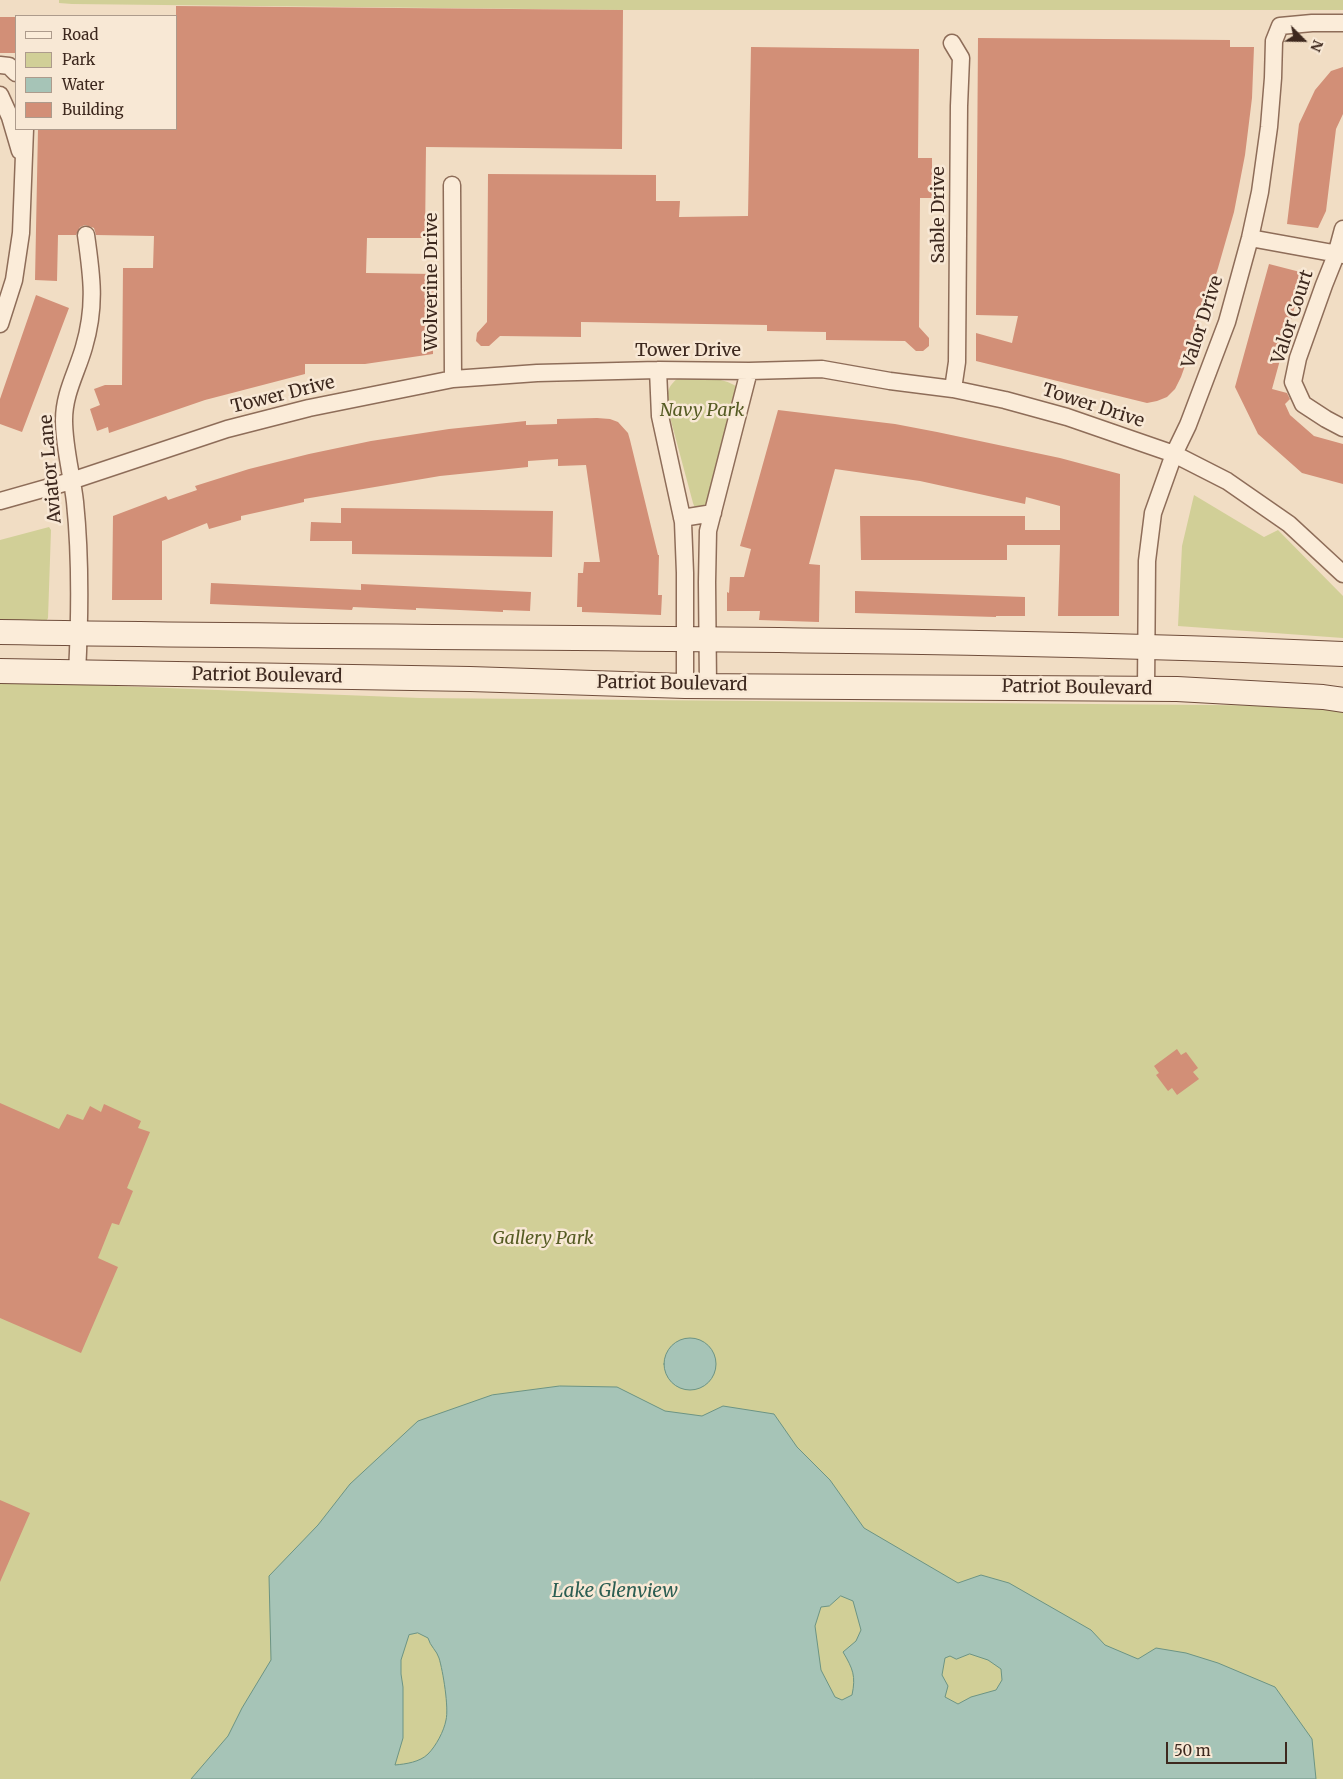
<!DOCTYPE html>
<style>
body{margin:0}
#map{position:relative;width:1343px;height:1779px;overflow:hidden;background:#f1ddc4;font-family:Merriweather,serif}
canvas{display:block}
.legend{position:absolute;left:15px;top:15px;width:162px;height:115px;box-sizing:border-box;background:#f8e8d5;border:1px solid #ad9b8c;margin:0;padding:6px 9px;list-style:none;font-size:15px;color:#3d281e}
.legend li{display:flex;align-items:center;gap:10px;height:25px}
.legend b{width:25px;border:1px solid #ad9b8c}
.north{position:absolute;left:1278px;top:15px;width:50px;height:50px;-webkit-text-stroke:4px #f8e8d5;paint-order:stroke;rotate:113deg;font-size:14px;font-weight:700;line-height:20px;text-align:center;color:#3d281e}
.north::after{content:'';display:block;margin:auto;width:18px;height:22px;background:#3d281e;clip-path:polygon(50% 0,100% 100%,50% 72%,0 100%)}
.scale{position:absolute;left:1166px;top:1742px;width:121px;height:22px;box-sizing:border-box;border:2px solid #3d281e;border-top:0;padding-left:6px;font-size:15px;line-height:18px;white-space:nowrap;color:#3d281e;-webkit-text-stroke:4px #f8e8d5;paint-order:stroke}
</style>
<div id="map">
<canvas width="1343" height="1779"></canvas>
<ul class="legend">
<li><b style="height:6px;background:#fbecd9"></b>Road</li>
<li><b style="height:14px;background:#d1cf97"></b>Park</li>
<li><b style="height:14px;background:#a6c4b7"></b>Water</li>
<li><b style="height:14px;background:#d28f77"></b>Building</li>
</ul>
<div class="north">N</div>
<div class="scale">50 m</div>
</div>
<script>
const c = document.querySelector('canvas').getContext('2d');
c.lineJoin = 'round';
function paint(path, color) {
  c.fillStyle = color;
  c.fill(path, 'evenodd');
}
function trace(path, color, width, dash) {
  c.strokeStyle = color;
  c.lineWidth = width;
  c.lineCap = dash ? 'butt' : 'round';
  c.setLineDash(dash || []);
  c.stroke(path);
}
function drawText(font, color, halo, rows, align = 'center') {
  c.font = font + ' Merriweather,serif';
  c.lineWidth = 5;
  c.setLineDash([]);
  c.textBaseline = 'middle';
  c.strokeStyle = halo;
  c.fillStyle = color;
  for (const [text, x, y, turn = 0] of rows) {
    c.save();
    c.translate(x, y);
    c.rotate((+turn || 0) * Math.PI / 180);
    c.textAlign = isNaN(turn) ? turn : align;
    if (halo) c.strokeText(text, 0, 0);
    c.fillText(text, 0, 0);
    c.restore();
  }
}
paint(new Path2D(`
 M 59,0 L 1343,0 L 1343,10 L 623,10 L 72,4 L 59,3 Z
 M 681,376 C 698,378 722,376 737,387 L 712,503 L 701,509 L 695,508 L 693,503 L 667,406 C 667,391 668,385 681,376 Z
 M 1194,495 L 1264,537 L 1278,530 L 1343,596 L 1343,638 L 1178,626 L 1182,546 Z
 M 49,527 L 51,530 L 48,618 L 42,628 L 0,626 L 0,540 Z
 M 0,683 L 91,685 L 420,698 L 1317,706 L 1343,709 L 1343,1779 L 0,1779 Z`), '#d1cf97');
const water = new Path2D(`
 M664 1364a26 26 0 1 1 52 0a26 26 0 1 1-52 0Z
 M 560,1386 L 617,1387 L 665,1411 L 702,1416 L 723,1406 L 774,1414 L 797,1447 L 830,1480 L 864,1528 L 958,1583 L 981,1575 L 1009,1583 L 1091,1630 L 1105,1645 L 1138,1659 L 1156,1648 L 1186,1653 L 1218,1663 L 1275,1687 L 1312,1739 L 1316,1779 L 191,1779 L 228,1736 L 242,1708 L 271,1660 L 269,1576 L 318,1525 L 350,1484 L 418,1421 L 492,1395 ZM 841,1596 L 853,1601 L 861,1630 L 856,1641 L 843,1652 C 853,1669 856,1676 852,1695 L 842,1700 L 835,1697 L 821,1670 L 815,1626 L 821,1607 L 829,1606 ZM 418,1633 L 428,1638 C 430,1646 437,1651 439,1658 C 443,1671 449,1708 446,1720 C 444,1731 436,1746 428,1754 C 420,1762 406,1764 395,1765 L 403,1738 L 403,1687 L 401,1674 L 401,1660 L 409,1635 ZM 970,1654 L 988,1660 L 1001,1669 L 1002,1680 L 996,1690 L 971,1697 L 958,1704 L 945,1697 L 948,1686 L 942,1675 L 945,1658 L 950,1656 L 956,1659 Z`);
paint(water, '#a6c4b7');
trace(water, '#6c9484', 1);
paint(new Path2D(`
 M 176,6 L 623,10 L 622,149 L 426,147 L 425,238 L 367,238 L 366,273 L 434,274 L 433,354 L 365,364 L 305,364 L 305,374 L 205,400 L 109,433 L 108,427 L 97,431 L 90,409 L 100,405 L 94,389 L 105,385 L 122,385 L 123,268 L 153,268 L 154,236 L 96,235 L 94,228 L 85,225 L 80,227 L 76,235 L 58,235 L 57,281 L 35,280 L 38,129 L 176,129 Z
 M 0,17 L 16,17 L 16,53 L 0,53 Z
 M 978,38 L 1230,40 L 1230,47 L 1254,47 L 1252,98 L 1245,155 L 1234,212 L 1218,268 L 1209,295 L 1206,294 L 1194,331 L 1197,332 L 1181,377 L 1175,389 L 1167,397 L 1157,401 L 1147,403 L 976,361 L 976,333 L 1012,343 L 1018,316 L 976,315 Z
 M 751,47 L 919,49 L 918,158 L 932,158 L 932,198 L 920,198 L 919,327 L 929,338 L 929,346 L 923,351 L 916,351 L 905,341 L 826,340 L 826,332 L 767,331 L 767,325 L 581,322 L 581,337 L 500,336 L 489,346 L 481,346 L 476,341 L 477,333 L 487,322 L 488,174 L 656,175 L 656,201 L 680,201 L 679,217 L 748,216 Z
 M 1343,67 L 1343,114 L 1336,129 L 1326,211 L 1318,228 L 1287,224 L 1299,124 L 1315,90 L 1331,71 Z
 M 1269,264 L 1304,273 L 1272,389 L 1287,393 L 1290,399 L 1285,404 L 1290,415 L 1314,436 L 1343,444 L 1343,484 L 1302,473 L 1258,434 L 1235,387 Z
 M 36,295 L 69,308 L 22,432 L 0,424 L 0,399 Z
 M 778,410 L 895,424 L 937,432 L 1060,458 L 1120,474 L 1119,616 L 1058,616 L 1060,545 L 1007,545 L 1007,560 L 861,560 L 860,516 L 1025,516 L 1025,530 L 1060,530 L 1060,506 L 1026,497 L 1025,504 L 920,481 L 835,469 L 809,564 L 820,565 L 819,622 L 759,620 L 760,611 L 727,611 L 727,592 L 729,593 L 730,577 L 744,577 L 751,549 L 740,546 Z
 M 597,418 L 610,419 L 618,422 L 628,433 L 630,440 L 658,555 L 659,555 L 658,595 L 662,595 L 661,615 L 582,612 L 582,607 L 577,607 L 578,573 L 583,573 L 584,562 L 600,562 L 586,465 L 558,466 L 558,459 L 528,461 L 528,467 L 440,476 L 304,499 L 304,502 L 241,516 L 241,520 L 209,529 L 207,523 L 162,541 L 162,600 L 112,600 L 113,516 L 166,496 L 168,500 L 197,490 L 195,486 L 249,469 L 309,454 L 371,441 L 449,429 L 526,421 L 526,425 L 557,424 L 557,419 Z
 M 341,508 L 553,511 L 552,557 L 352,554 L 352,541 L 310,541 L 311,522 L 341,523 Z
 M 211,583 L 361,590 L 361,584 L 531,592 L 530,611 L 503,610 L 503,612 L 416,608 L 416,610 L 353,607 L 352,610 L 210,604 Z
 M 855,591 L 1025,597 L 1025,616 L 996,616 L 996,617 L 855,613 Z
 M 1177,1049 L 1181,1055 L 1186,1052 L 1198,1068 L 1193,1072 L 1199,1079 L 1177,1095 L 1172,1088 L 1168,1091 L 1156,1075 L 1159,1073 L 1154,1066 Z
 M 0,1103 L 59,1129 L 67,1114 L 83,1120 L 90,1106 L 101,1112 L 104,1104 L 141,1121 L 138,1128 L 150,1132 L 127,1188 L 133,1191 L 119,1225 L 112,1223 L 98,1258 L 118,1267 L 81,1353 L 0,1318 Z
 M 0,1500 L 30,1513 L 0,1582 Z`), '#d28f77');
const street = new Path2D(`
 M 952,43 L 961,58 L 959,106 L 957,362 L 953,389
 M 0,65 L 9,66 L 16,73
 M 0,95 L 10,117 L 20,151
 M 452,185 L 453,379
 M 1343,229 L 1336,255 L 1324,285 L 1298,358 L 1293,382 L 1303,404 L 1326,419 L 1343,428
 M 1250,238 L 1343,255
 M 0,324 L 14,280 L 21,233 L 25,129
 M 658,370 L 660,416 L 683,522 L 685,573 L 685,686
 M 0,501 L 71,481 L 227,429 L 309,408 L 453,379 L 537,373 L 658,370 L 749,371 L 822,369 L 890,381 L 953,389 L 1005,400 L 1067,417 L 1174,454 L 1227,481 L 1289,524 L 1343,574
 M 682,518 L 713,513
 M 77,673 C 80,616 81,560 75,502 C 72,475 64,448 64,420 C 64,393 77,372 84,347 C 96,306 92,277 86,235
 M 708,686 L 707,582 L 708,531 L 749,371
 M 1146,689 L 1147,561 L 1153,513 L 1174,454 L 1188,425 L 1227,322 L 1250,238 L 1260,192 L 1269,127 L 1273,78 L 1274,41 L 1280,26 L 1312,23 L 1343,23`);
const secondary = new Path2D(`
 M 0,632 C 448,640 896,635 1343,654
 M 0,671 L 470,679 L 685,686 L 1177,689 L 1323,697 L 1343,700`);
trace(street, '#8e6d59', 19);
trace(secondary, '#704e3c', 26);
trace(street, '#fbecd9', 16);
trace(secondary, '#fbecd9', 24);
drawText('18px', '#3d281e', '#f8e8d5', [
 ["Sable Drive",939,215,-90],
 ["Wolverine Drive",432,282,-90],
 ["Valor Court",1293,317,-72],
 ["Valor Drive",1203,322,-72],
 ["Tower Drive",688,351],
 ["Tower Drive",283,395,-14],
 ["Tower Drive",1093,406,18],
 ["Aviator Lane",51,469,-95],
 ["Patriot Boulevard",267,676,1],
 ["Patriot Boulevard",672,684,1],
 ["Patriot Boulevard",1077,688,1]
]);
drawText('italic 18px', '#555b23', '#f8e8d5', [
 ["Navy Park",702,411],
 ["Gallery Park",543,1239]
]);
drawText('italic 19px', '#2c5e53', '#f8e8d5', [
 ["Lake Glenview",615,1592]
]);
</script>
